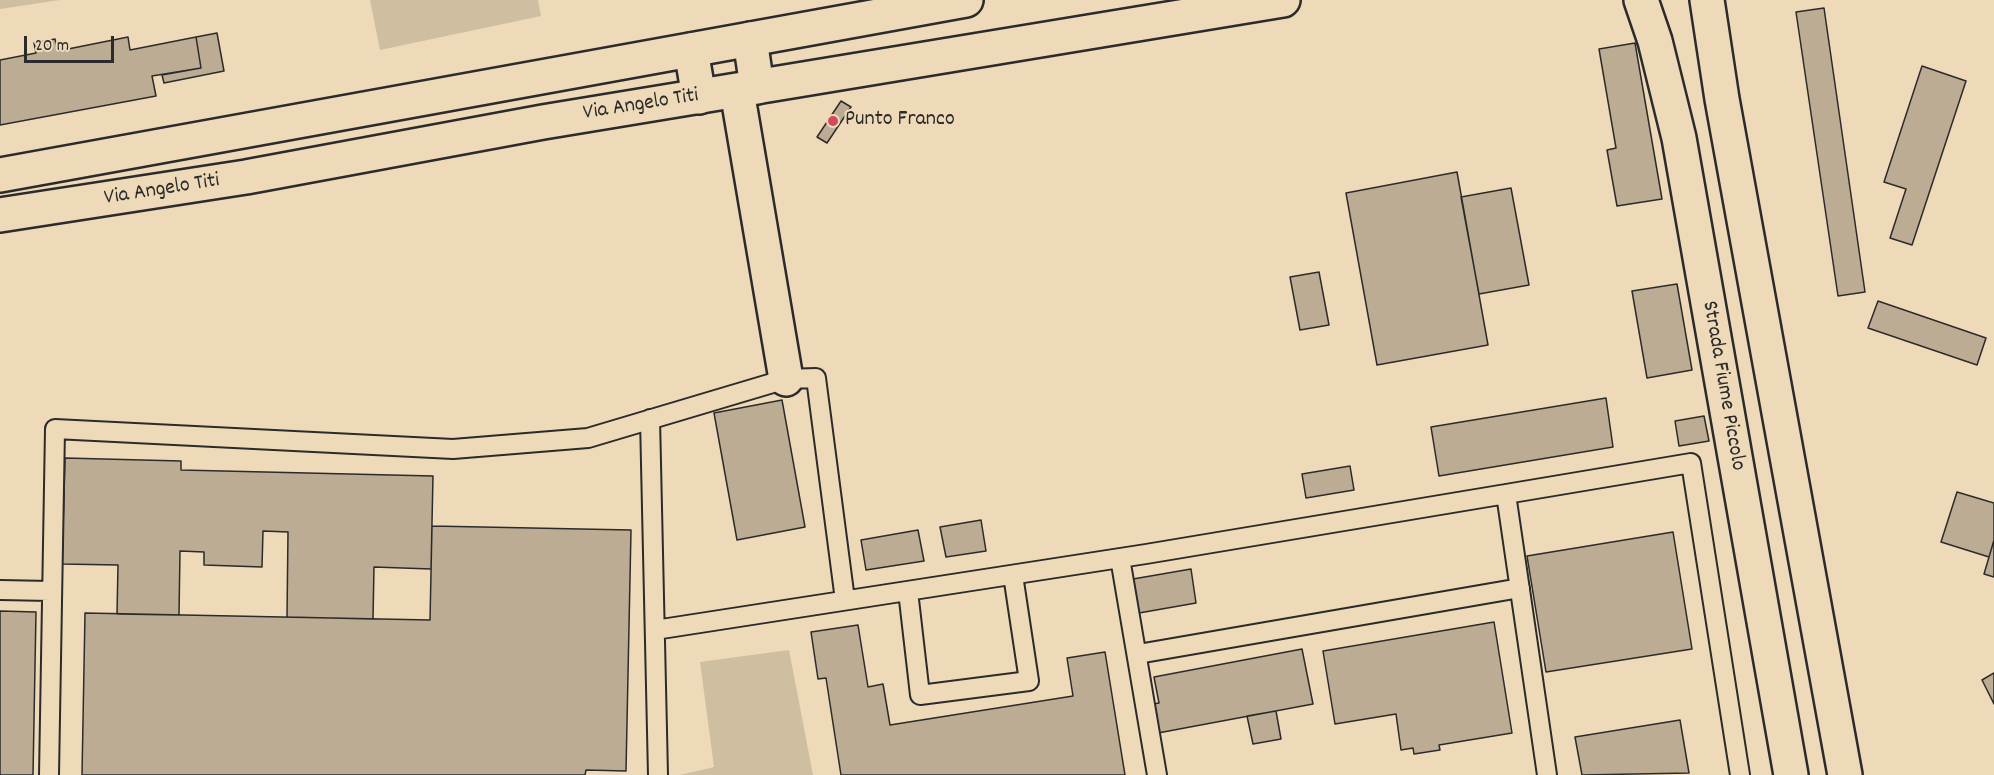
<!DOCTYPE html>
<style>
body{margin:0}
#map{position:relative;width:1994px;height:775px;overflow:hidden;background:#eedab8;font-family:Dekko,sans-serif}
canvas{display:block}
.scale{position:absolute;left:24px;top:36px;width:90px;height:27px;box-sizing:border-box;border:3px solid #2b2b2b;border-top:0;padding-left:8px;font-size:18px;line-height:21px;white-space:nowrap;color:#2b2b2b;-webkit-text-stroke:4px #eedab8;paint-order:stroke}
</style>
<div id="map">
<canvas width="1994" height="775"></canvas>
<div class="scale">20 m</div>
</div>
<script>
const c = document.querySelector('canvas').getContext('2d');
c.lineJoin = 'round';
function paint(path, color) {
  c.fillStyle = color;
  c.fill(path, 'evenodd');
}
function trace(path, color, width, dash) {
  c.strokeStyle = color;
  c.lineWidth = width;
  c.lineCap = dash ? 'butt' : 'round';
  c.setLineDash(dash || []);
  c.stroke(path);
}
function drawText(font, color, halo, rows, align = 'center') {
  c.font = font + ' Dekko,sans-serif';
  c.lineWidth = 4.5;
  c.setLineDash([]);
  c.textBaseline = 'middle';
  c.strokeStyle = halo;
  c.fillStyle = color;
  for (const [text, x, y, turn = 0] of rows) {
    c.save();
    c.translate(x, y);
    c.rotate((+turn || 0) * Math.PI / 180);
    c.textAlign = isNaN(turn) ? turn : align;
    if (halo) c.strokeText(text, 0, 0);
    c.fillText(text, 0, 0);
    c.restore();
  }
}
paint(new Path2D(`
 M 0,0 L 60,0 L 0,9 Z
 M 370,0 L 538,0 L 541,16 L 380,50 Z
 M 789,650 L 813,775 L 680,775 L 714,767 L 700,662 Z`), '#cfbea0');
const building = new Path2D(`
 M 1824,8 L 1865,292 L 1838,296 L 1796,12 Z
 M 217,33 L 224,71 L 164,83 L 162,75 L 201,68 L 196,37 Z
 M 128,37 L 130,50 L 196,37 L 201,68 L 152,76 L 156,96 L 0,125 L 0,60 L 36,53 L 34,43 L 55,39 L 58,51 Z
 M 1635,43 L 1662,199 L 1617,206 L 1607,150 L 1616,148 L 1599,49 Z
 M 1922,66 L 1966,81 L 1912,245 L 1890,238 L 1906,189 L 1884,182 Z
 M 841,101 L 851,107 L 827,143 L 817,137 Z
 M 1457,172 L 1488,345 L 1377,365 L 1346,193 Z
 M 1511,188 L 1529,285 L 1479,294 L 1461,197 Z
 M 1319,272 L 1329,325 L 1300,330 L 1290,277 Z
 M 1677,284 L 1692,370 L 1647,378 L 1632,291 Z
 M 1878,301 L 1986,338 L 1977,365 L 1868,328 Z
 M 1606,398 L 1613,447 L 1439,476 L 1431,427 Z
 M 782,400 L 805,527 L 737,540 L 714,413 Z
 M 1704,416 L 1709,441 L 1679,446 L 1675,421 Z
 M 65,458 L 181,461 L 181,470 L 433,476 L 431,569 L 374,567 L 373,619 L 287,617 L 288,532 L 263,531 L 262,567 L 204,565 L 204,552 L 180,551 L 179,615 L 117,614 L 118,565 L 62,564 Z
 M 1350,466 L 1354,490 L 1306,498 L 1302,474 Z
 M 1957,492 L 1994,503 L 1994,540 L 1989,557 L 1941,542 Z
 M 981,520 L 986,551 L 946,557 L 940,527 Z
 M 432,526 L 631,530 L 626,771 L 586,770 L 585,775 L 82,775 L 85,613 L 430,620 Z
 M 918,530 L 924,561 L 866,570 L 861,540 Z
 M 1673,532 L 1692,649 L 1546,672 L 1527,556 Z
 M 1994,540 L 1994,577 L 1984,574 Z
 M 1191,569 L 1196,603 L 1139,613 L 1133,579 Z
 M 0,611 L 36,612 L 33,775 L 0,775 Z
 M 1494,622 L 1512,733 L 1439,745 L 1440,750 L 1414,754 L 1413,748 L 1401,750 L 1396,714 L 1335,724 L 1323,651 Z
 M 858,625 L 868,687 L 883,684 L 890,725 L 1073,696 L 1067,658 L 1105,652 L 1125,775 L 841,775 L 826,678 L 818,679 L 811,632 Z
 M 1302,649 L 1313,704 L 1158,733 L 1153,704 L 1159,703 L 1154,677 Z
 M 1994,673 L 1994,704 L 1982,680 Z
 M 1276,711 L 1281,739 L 1253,744 L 1247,716 Z
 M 1680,720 L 1689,773 L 1582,775 L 1575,737 Z`);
paint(building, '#bbac93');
trace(building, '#2b2b2b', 1.5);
const lane = new Path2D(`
 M 650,419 L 658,775
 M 1506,494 L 1691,463 L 1740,775
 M 1120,558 L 1157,775
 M 0,590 L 50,591
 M 908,591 L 920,695 L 1029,681 L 1013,575
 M 655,630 L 1146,554 L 1506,494 L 1547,775
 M 1138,654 L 1520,588
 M 49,775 L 55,429 L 453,449 L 588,438 L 786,379 L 816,378 L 845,600`);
const street = new Path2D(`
 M 750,39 L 757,87
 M 691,50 L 699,97
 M 737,91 L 786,379`);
const secondary = new Path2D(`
 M 1641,0 L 1655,41 L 1679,138 L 1791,775
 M 1707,0 L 1722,99 L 1845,775
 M 0,175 L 966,0
 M 0,215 L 246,177 L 543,122 L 1283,0`);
trace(lane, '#2b2b2b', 22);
trace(street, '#2b2b2b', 38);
trace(secondary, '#2b2b2b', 38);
trace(lane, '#eedab8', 18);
trace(street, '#eedab8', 33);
trace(secondary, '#eedab8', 33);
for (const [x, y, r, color] of [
 [833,121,6,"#d1495b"]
]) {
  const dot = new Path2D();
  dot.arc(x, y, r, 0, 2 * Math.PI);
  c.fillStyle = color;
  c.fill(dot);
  trace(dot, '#eedab8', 2);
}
drawText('22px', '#2b2b2b', '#eedab8', [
 ["Via Angelo Titi",641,106,-9],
 ["Via Angelo Titi",162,191,-9],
 ["Strada Fiume Piccolo",1722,386,80]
]);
drawText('22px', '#2b2b2b', '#eedab8', [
 ["Punto Franco",845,121]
], 'left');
</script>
